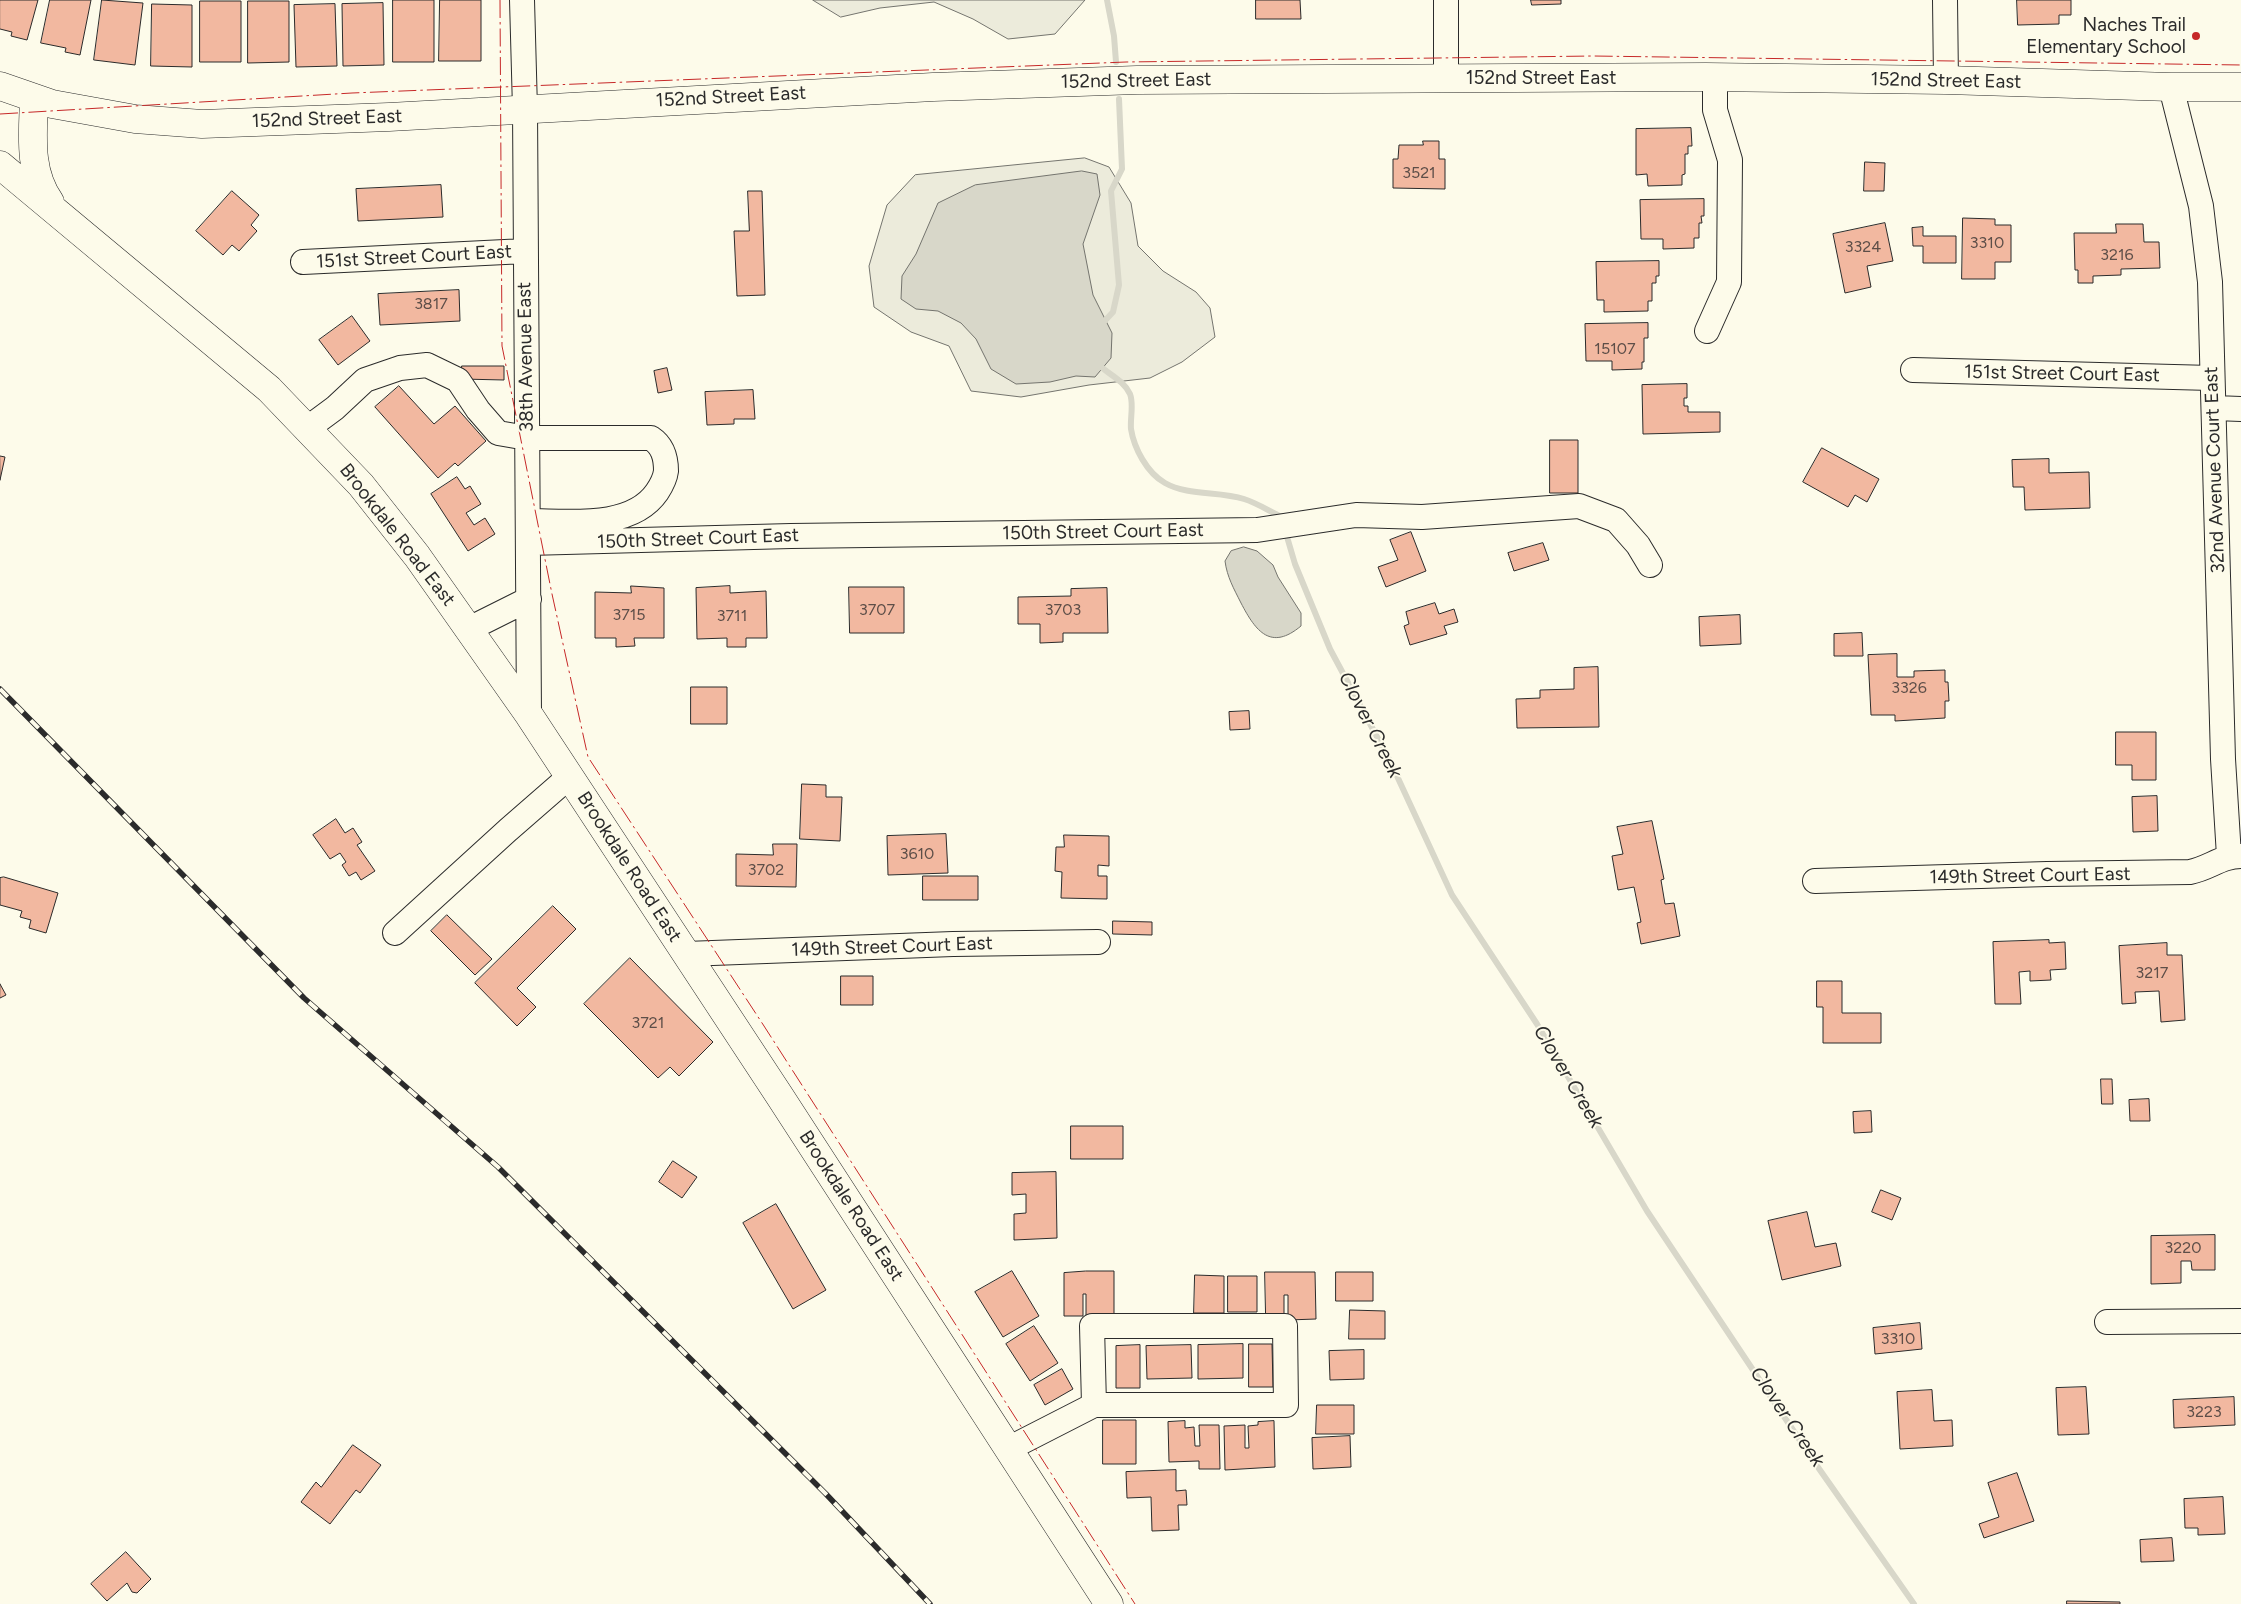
<!DOCTYPE html>
<style>
body{margin:0}
canvas{display:block;background:#fdfbea}
</style>
<canvas width="2241" height="1604"></canvas>
<script>
const c = document.querySelector('canvas').getContext('2d');
c.lineJoin = 'round';
function paint(path, color) {
  c.fillStyle = color;
  c.fill(path, 'evenodd');
}
function trace(path, color, width, dash) {
  c.strokeStyle = color;
  c.lineWidth = width;
  c.lineCap = dash ? 'butt' : 'round';
  c.setLineDash(dash || []);
  c.stroke(path);
}
function drawText(font, color, halo, rows, align = 'center') {
  c.font = font + ' Figtree,sans-serif';
  c.lineWidth = 4;
  c.setLineDash([]);
  c.textBaseline = 'middle';
  c.strokeStyle = halo;
  c.fillStyle = color;
  for (const [text, x, y, turn = 0] of rows) {
    c.save();
    c.translate(x, y);
    c.rotate((+turn || 0) * Math.PI / 180);
    c.textAlign = isNaN(turn) ? turn : align;
    if (halo) c.strokeText(text, 0, 0);
    c.fillText(text, 0, 0);
    c.restore();
  }
}
const green = new Path2D(`
 M 813,0 L 1085,0 L 1055,34 L 1008,39 L 973,19 L 934,2 L 880,8 L 841,17 Z
 M 1085,158 L 1109,167 L 1131,203 L 1138,246 L 1163,271 L 1196,292 L 1210,308 L 1215,337 L 1182,362 L 1150,378 L 1089,385 L 1021,397 L 971,391 L 949,346 L 911,332 L 874,307 L 869,266 L 887,205 L 915,175 Z`);
paint(green, '#ecebdb');
trace(green, '#74746e', 1);
const water = new Path2D(`
 M 1082,171 L 1097,174 L 1100,195 L 1083,244 L 1093,295 L 1112,333 L 1111,358 L 1095,377 L 1076,376 L 1050,382 L 1016,384 L 991,369 L 976,339 L 961,323 L 938,311 L 916,309 L 901,299 L 902,276 L 916,254 L 938,203 L 975,185 Z
 M 1244,547 L 1257,551 L 1273,565 L 1278,577 L 1301,613 L 1301,626 C 1271,651 1256,632 1241,603 C 1234,589 1227,577 1225,561 L 1231,551 Z`);
paint(water, '#d8d7c9');
trace(water, '#74746e', 1);
trace(new Path2D(`
 M 1107,0 L 1114,36 L 1116,62
 M 1100,326 L 1113,312 L 1119,285 L 1111,191 L 1122,169 L 1119,99
 M 1097,363 C 1107,374 1123,379 1130,394 C 1134,404 1130,418 1131,429 C 1134,448 1147,473 1165,483 C 1188,496 1219,491 1244,499 C 1257,503 1269,511 1282,517 L 1282,520
 M 1285,530 L 1295,564 L 1330,649 L 1391,763 L 1452,895 L 1537,1024 L 1647,1211 L 1815,1463 L 1914,1604`), '#d8d7c9', 6);
const building = new Path2D(`
 M 0,0 L 38,0 L 27,40 L 11,36 L 12,32 L 0,29 Z
 M 50,0 L 91,0 L 80,55 L 65,52 L 66,48 L 41,43 Z
 M 102,0 L 143,3 L 135,65 L 94,60 Z
 M 393,0 L 434,0 L 434,62 L 393,62 Z
 M 440,0 L 481,0 L 481,61 L 439,61 Z
 M 1256,0 L 1300,0 L 1301,19 L 1256,19 Z
 M 1531,0 L 1561,0 L 1561,4 L 1532,5 Z
 M 2017,0 L 2071,0 L 2071,15 L 2059,15 L 2059,24 L 2018,25 Z
 M 200,1 L 241,1 L 241,62 L 200,62 Z
 M 248,1 L 289,1 L 289,62 L 248,63 Z
 M 383,3 L 384,65 L 343,66 L 342,4 Z
 M 152,4 L 192,5 L 192,67 L 151,66 Z
 M 335,4 L 337,66 L 296,67 L 294,5 Z
 M 1691,128 L 1692,146 L 1688,146 L 1688,154 L 1685,154 L 1685,174 L 1682,175 L 1682,185 L 1648,186 L 1647,174 L 1636,175 L 1636,129 Z
 M 1423,141 L 1439,141 L 1439,159 L 1445,159 L 1445,189 L 1393,188 L 1393,159 L 1398,159 L 1399,145 L 1423,145 Z
 M 1865,162 L 1885,163 L 1884,191 L 1864,191 Z
 M 441,185 L 443,217 L 358,221 L 356,189 Z
 M 232,191 L 259,215 L 251,225 L 257,231 L 239,251 L 232,245 L 223,255 L 196,231 Z
 M 748,191 L 762,191 L 765,295 L 737,296 L 734,231 L 749,231 Z
 M 1704,199 L 1704,216 L 1701,216 L 1702,223 L 1699,223 L 1699,238 L 1694,238 L 1694,248 L 1663,249 L 1663,239 L 1641,239 L 1640,200 Z
 M 1963,218 L 1995,219 L 1995,225 L 2011,225 L 2011,262 L 1995,262 L 1995,279 L 1962,279 Z
 M 1885,223 L 1893,261 L 1867,266 L 1871,287 L 1845,293 L 1833,234 Z
 M 2116,224 L 2143,224 L 2144,242 L 2159,242 L 2160,268 L 2121,269 L 2121,275 L 2093,276 L 2093,283 L 2078,283 L 2078,270 L 2075,270 L 2074,233 L 2116,233 Z
 M 1923,227 L 1923,236 L 1956,236 L 1956,263 L 1923,263 L 1923,246 L 1913,246 L 1912,228 Z
 M 1659,261 L 1659,276 L 1656,276 L 1656,283 L 1652,283 L 1652,301 L 1648,301 L 1648,311 L 1604,312 L 1604,300 L 1597,300 L 1596,262 Z
 M 459,290 L 460,321 L 380,325 L 378,294 Z
 M 352,316 L 370,341 L 338,365 L 319,340 Z
 M 1648,323 L 1648,338 L 1644,338 L 1644,362 L 1642,362 L 1642,369 L 1612,370 L 1612,361 L 1586,361 L 1585,324 Z
 M 462,366 L 504,366 L 504,380 L 461,379 Z
 M 667,368 L 672,390 L 658,393 L 654,371 Z
 M 1687,384 L 1687,398 L 1684,398 L 1684,406 L 1688,406 L 1688,412 L 1720,412 L 1720,432 L 1643,434 L 1642,385 Z
 M 399,386 L 434,424 L 455,406 L 486,441 L 458,466 L 455,463 L 438,478 L 375,407 Z
 M 753,390 L 755,419 L 734,419 L 734,424 L 707,425 L 705,392 Z
 M 1550,440 L 1578,440 L 1578,493 L 1550,493 Z
 M 1822,448 L 1879,479 L 1867,502 L 1855,495 L 1848,507 L 1803,482 Z
 M 0,456 L 5,457 L 0,480 Z
 M 2049,459 L 2049,473 L 2089,472 L 2090,508 L 2025,510 L 2024,487 L 2013,487 L 2012,460 Z
 M 457,477 L 465,489 L 470,486 L 481,504 L 466,513 L 474,525 L 485,518 L 495,534 L 468,551 L 431,494 Z
 M 1411,532 L 1426,571 L 1386,587 L 1378,567 L 1398,560 L 1390,540 Z
 M 1543,543 L 1549,560 L 1514,571 L 1508,553 Z
 M 631,586 L 664,588 L 664,638 L 634,638 L 635,646 L 616,647 L 616,638 L 595,638 L 595,592 L 631,593 Z
 M 730,586 L 730,593 L 766,591 L 767,638 L 746,638 L 746,647 L 727,647 L 727,638 L 697,639 L 696,588 Z
 M 849,587 L 904,587 L 904,633 L 850,633 Z
 M 1107,588 L 1108,633 L 1063,633 L 1063,642 L 1040,643 L 1040,624 L 1018,624 L 1018,597 L 1071,596 L 1071,589 Z
 M 1435,603 L 1439,614 L 1454,609 L 1458,622 L 1444,626 L 1447,634 L 1410,645 L 1404,626 L 1409,624 L 1406,612 Z
 M 1740,615 L 1741,644 L 1700,646 L 1699,617 Z
 M 1862,633 L 1863,656 L 1834,656 L 1834,634 Z
 M 1897,654 L 1897,677 L 1914,677 L 1914,671 L 1945,670 L 1945,682 L 1948,682 L 1949,701 L 1945,701 L 1945,718 L 1895,721 L 1895,715 L 1871,715 L 1868,655 Z
 M 1598,667 L 1599,727 L 1517,728 L 1516,699 L 1540,698 L 1540,690 L 1574,689 L 1574,668 Z
 M 691,687 L 727,687 L 727,724 L 691,724 Z
 M 1249,711 L 1250,729 L 1230,730 L 1229,712 Z
 M 2116,732 L 2156,732 L 2156,780 L 2132,780 L 2132,765 L 2116,765 Z
 M 802,784 L 826,785 L 826,797 L 842,797 L 840,841 L 800,839 Z
 M 2157,796 L 2158,831 L 2133,832 L 2132,797 Z
 M 336,819 L 345,833 L 353,828 L 362,842 L 357,845 L 375,871 L 361,880 L 356,872 L 349,876 L 342,865 L 346,862 L 340,853 L 330,859 L 313,835 Z
 M 1652,821 L 1664,879 L 1661,880 L 1665,904 L 1674,903 L 1680,936 L 1641,944 L 1637,923 L 1641,922 L 1634,887 L 1618,890 L 1612,856 L 1623,854 L 1617,827 Z
 M 946,834 L 948,873 L 888,875 L 887,836 Z
 M 1064,835 L 1109,836 L 1109,866 L 1098,865 L 1098,876 L 1107,876 L 1107,899 L 1061,898 L 1062,872 L 1055,871 L 1056,847 L 1064,847 Z
 M 773,844 L 797,844 L 796,887 L 736,886 L 736,854 L 773,855 Z
 M 923,876 L 978,876 L 978,900 L 923,900 Z
 M 4,877 L 58,893 L 46,933 L 29,928 L 31,920 L 20,917 L 22,911 L 0,905 L 0,878 Z
 M 553,906 L 576,929 L 517,988 L 536,1007 L 517,1026 L 475,983 Z
 M 447,915 L 492,959 L 475,975 L 431,931 Z
 M 1113,921 L 1152,922 L 1152,935 L 1113,934 Z
 M 2049,940 L 2049,943 L 2065,942 L 2066,969 L 2050,970 L 2051,980 L 2030,981 L 2030,971 L 2019,972 L 2021,1004 L 1995,1004 L 1993,942 Z
 M 2167,943 L 2167,955 L 2182,955 L 2185,1020 L 2161,1022 L 2159,991 L 2135,992 L 2136,1003 L 2122,1004 L 2119,946 Z
 M 630,958 L 713,1042 L 679,1076 L 670,1067 L 658,1078 L 584,1004 Z
 M 841,976 L 873,976 L 873,1005 L 841,1005 Z
 M 1817,981 L 1842,981 L 1842,1013 L 1881,1013 L 1881,1043 L 1823,1043 L 1823,1007 L 1817,1007 Z
 M 0,984 L 6,995 L 0,998 Z
 M 2101,1079 L 2112,1079 L 2113,1104 L 2102,1104 Z
 M 2149,1099 L 2150,1121 L 2130,1121 L 2129,1100 Z
 M 1871,1111 L 1872,1132 L 1854,1133 L 1853,1112 Z
 M 1071,1126 L 1123,1126 L 1123,1159 L 1071,1159 Z
 M 673,1161 L 697,1177 L 682,1198 L 659,1182 Z
 M 1056,1172 L 1057,1238 L 1014,1240 L 1014,1214 L 1026,1213 L 1026,1194 L 1012,1195 L 1012,1173 Z
 M 1881,1190 L 1901,1198 L 1892,1220 L 1872,1212 Z
 M 776,1204 L 826,1290 L 793,1309 L 743,1223 Z
 M 1807,1212 L 1815,1247 L 1836,1243 L 1841,1266 L 1782,1280 L 1768,1221 Z
 M 2215,1235 L 2215,1270 L 2192,1270 L 2191,1261 L 2181,1261 L 2181,1283 L 2151,1284 L 2151,1236 Z
 M 1012,1271 L 1039,1316 L 1003,1337 L 975,1292 Z
 M 1086,1271 L 1114,1271 L 1114,1319 L 1086,1319 L 1086,1294 L 1083,1294 L 1083,1316 L 1064,1316 L 1064,1273 Z
 M 1265,1272 L 1315,1272 L 1316,1319 L 1288,1320 L 1288,1295 L 1284,1295 L 1284,1316 L 1266,1316 Z
 M 1336,1272 L 1373,1272 L 1373,1301 L 1336,1301 Z
 M 1195,1275 L 1224,1276 L 1224,1313 L 1194,1313 Z
 M 1228,1276 L 1257,1276 L 1257,1312 L 1228,1312 Z
 M 1350,1310 L 1385,1311 L 1385,1339 L 1349,1339 Z
 M 1920,1323 L 1922,1349 L 1875,1354 L 1873,1328 Z
 M 1034,1326 L 1058,1363 L 1030,1381 L 1006,1344 Z
 M 1243,1344 L 1243,1378 L 1198,1379 L 1198,1345 Z
 M 1249,1344 L 1272,1344 L 1273,1387 L 1249,1387 Z
 M 1140,1345 L 1140,1388 L 1116,1388 L 1116,1346 Z
 M 1191,1345 L 1192,1378 L 1147,1379 L 1146,1346 Z
 M 1364,1350 L 1364,1379 L 1330,1380 L 1329,1351 Z
 M 1062,1369 L 1073,1389 L 1045,1405 L 1034,1385 Z
 M 2086,1387 L 2089,1434 L 2058,1435 L 2056,1388 Z
 M 1932,1390 L 1934,1421 L 1952,1420 L 1953,1446 L 1900,1449 L 1897,1392 Z
 M 2234,1397 L 2235,1425 L 2174,1428 L 2173,1400 Z
 M 1317,1405 L 1354,1405 L 1354,1434 L 1316,1434 Z
 M 1103,1420 L 1136,1420 L 1136,1464 L 1103,1464 Z
 M 1185,1421 L 1185,1428 L 1194,1427 L 1195,1446 L 1200,1446 L 1199,1425 L 1219,1425 L 1220,1469 L 1199,1469 L 1199,1461 L 1169,1462 L 1168,1422 Z
 M 1274,1421 L 1275,1467 L 1225,1470 L 1224,1426 L 1245,1425 L 1245,1448 L 1249,1448 L 1248,1426 L 1258,1425 L 1258,1422 Z
 M 1350,1436 L 1351,1467 L 1313,1469 L 1312,1438 Z
 M 353,1445 L 381,1465 L 360,1493 L 356,1490 L 330,1524 L 301,1502 L 316,1482 L 321,1487 Z
 M 1176,1470 L 1176,1491 L 1186,1490 L 1187,1505 L 1178,1505 L 1179,1530 L 1152,1531 L 1151,1497 L 1127,1498 L 1126,1472 Z
 M 2017,1473 L 2034,1521 L 1984,1538 L 1979,1524 L 1999,1517 L 1988,1483 Z
 M 2223,1497 L 2225,1534 L 2198,1535 L 2198,1528 L 2185,1528 L 2184,1499 Z
 M 2172,1538 L 2174,1561 L 2141,1562 L 2140,1540 Z
 M 126,1552 L 151,1579 L 137,1593 L 132,1592 L 127,1583 L 107,1601 L 91,1584 Z
 M 2067,1601 L 2120,1602 L 2120,1604 L 2067,1604 Z`);
paint(building, '#f2b8a0');
trace(building, '#2b2b2b', 1);
const minor = new Path2D(`
 M 522,0 L 525,109 L 529,715
 M 1446,0 L 1446,78
 M 1945,0 L 1946,80
 M 2171,87 L 2201,206 L 2210,282 L 2223,759 L 2229,856
 M 303,262 L 525,251
 M 1707,331 L 1729,282 L 1730,160 L 1715,110 L 1715,77
 M 1913,370 L 2211,378
 M 2215,408 L 2241,409
 M 308,428 L 335,408 L 365,380 L 400,368 L 427,365 L 458,380 L 478,410 L 498,433 L 527,438 L 651,438 C 663,446 666,457 666,471 C 665,479 661,486 657,492 C 631,530 568,521 528,521
 M 528,543 L 791,536 L 1257,530 L 1356,515 L 1422,517 L 1579,506 L 1616,520 L 1638,545 L 1650,565
 M 469,629 L 529,599
 M 1815,881 L 2047,874 L 2190,872 C 2210,868 2221,856 2241,856
 M 395,933 L 508,830 L 570,776
 M 686,954 L 953,944 L 1098,942
 M 2107,1322 L 2241,1321
 M 1008,1449 L 1094,1405 L 1286,1405 L 1285,1326 L 1092,1326 L 1094,1405`);
const major = new Path2D(`
 M 0,86 L 52,104 L 135,119 L 202,124 L 389,117 L 933,87 L 1137,80 L 1706,77 L 1946,80 L 2171,87 L 2241,87
 M 34,98 C 33,134 28,171 50,202
 M 0,165 L 269,389 L 361,485 L 417,556 L 529,715 L 779,1095 L 1109,1604`);
trace(minor, '#2b2b2b', 26);
trace(major, '#2b2b2b', 29);
trace(minor, '#fdfbea', 24);
trace(major, '#fdfbea', 28);
const rail = new Path2D(`
 M 0,689 L 304,998 L 498,1167 L 826,1494 L 930,1604`);
trace(rail, '#2b2b2b', 5.5);
trace(rail, '#fdfbea', 4, [11]);
trace(new Path2D(`
 M 500,0 L 502,346 L 552,594 L 588,757 L 764,1026 L 1135,1604
 M 0,114 L 352,93 L 1126,62 L 1593,56 L 2241,65`), '#c62828', 1, [18, 4, 2.5, 4]);
for (const [x, y, r, color] of [
 [2196,36,5,"#c62828"]
]) {
  const dot = new Path2D();
  dot.arc(x, y, r, 0, 2 * Math.PI);
  c.fillStyle = color;
  c.fill(dot);
  trace(dot, '#fdfbea', 2);
}
drawText('16px', '#5d4e48', null, [
 ["3521",1419,173],
 ["3310",1987,243],
 ["3324",1863,247],
 ["3216",2117,255],
 ["3817",431,304],
 ["15107",1615,349],
 ["3707",877,610],
 ["3703",1063,610],
 ["3715",629,615],
 ["3711",732,616],
 ["3326",1909,688],
 ["3610",917,854],
 ["3702",766,870],
 ["3217",2152,973],
 ["3721",648,1023],
 ["3220",2183,1248],
 ["3310",1898,1339],
 ["3223",2204,1412]
]);
drawText('19px', '#2b2b2b', '#fdfbea', [
 ["Naches Trail",2186,25],
 ["Elementary School",2186,47]
], 'right');
drawText('19px', '#2b2b2b', '#fdfbea', [
 ["152nd Street East",1541,78],
 ["152nd Street East",1136,81,-1],
 ["152nd Street East",1946,81,1],
 ["152nd Street East",731,97,-3],
 ["152nd Street East",327,119,-2],
 ["151st Street Court East",414,257,-3],
 ["38th Avenue East",526,357,-91],
 ["151st Street Court East",2062,374,1],
 ["32nd Avenue Court East",2215,470,-92],
 ["150th Street Court East",1103,532,-1],
 ["Brookdale Road East",397,535,52],
 ["150th Street Court East",698,539,-2],
 ["Brookdale Road East",629,867,57],
 ["149th Street Court East",2030,876,-1],
 ["149th Street Court East",892,947,-2],
 ["Brookdale Road East",851,1206,57]
]);
drawText('italic 20px', '#2b2b2b', '#fdfbea', [
 ["Clover Creek",1370,725,63],
 ["Clover Creek",1568,1077,59],
 ["Clover Creek",1787,1417,56]
]);
</script>
